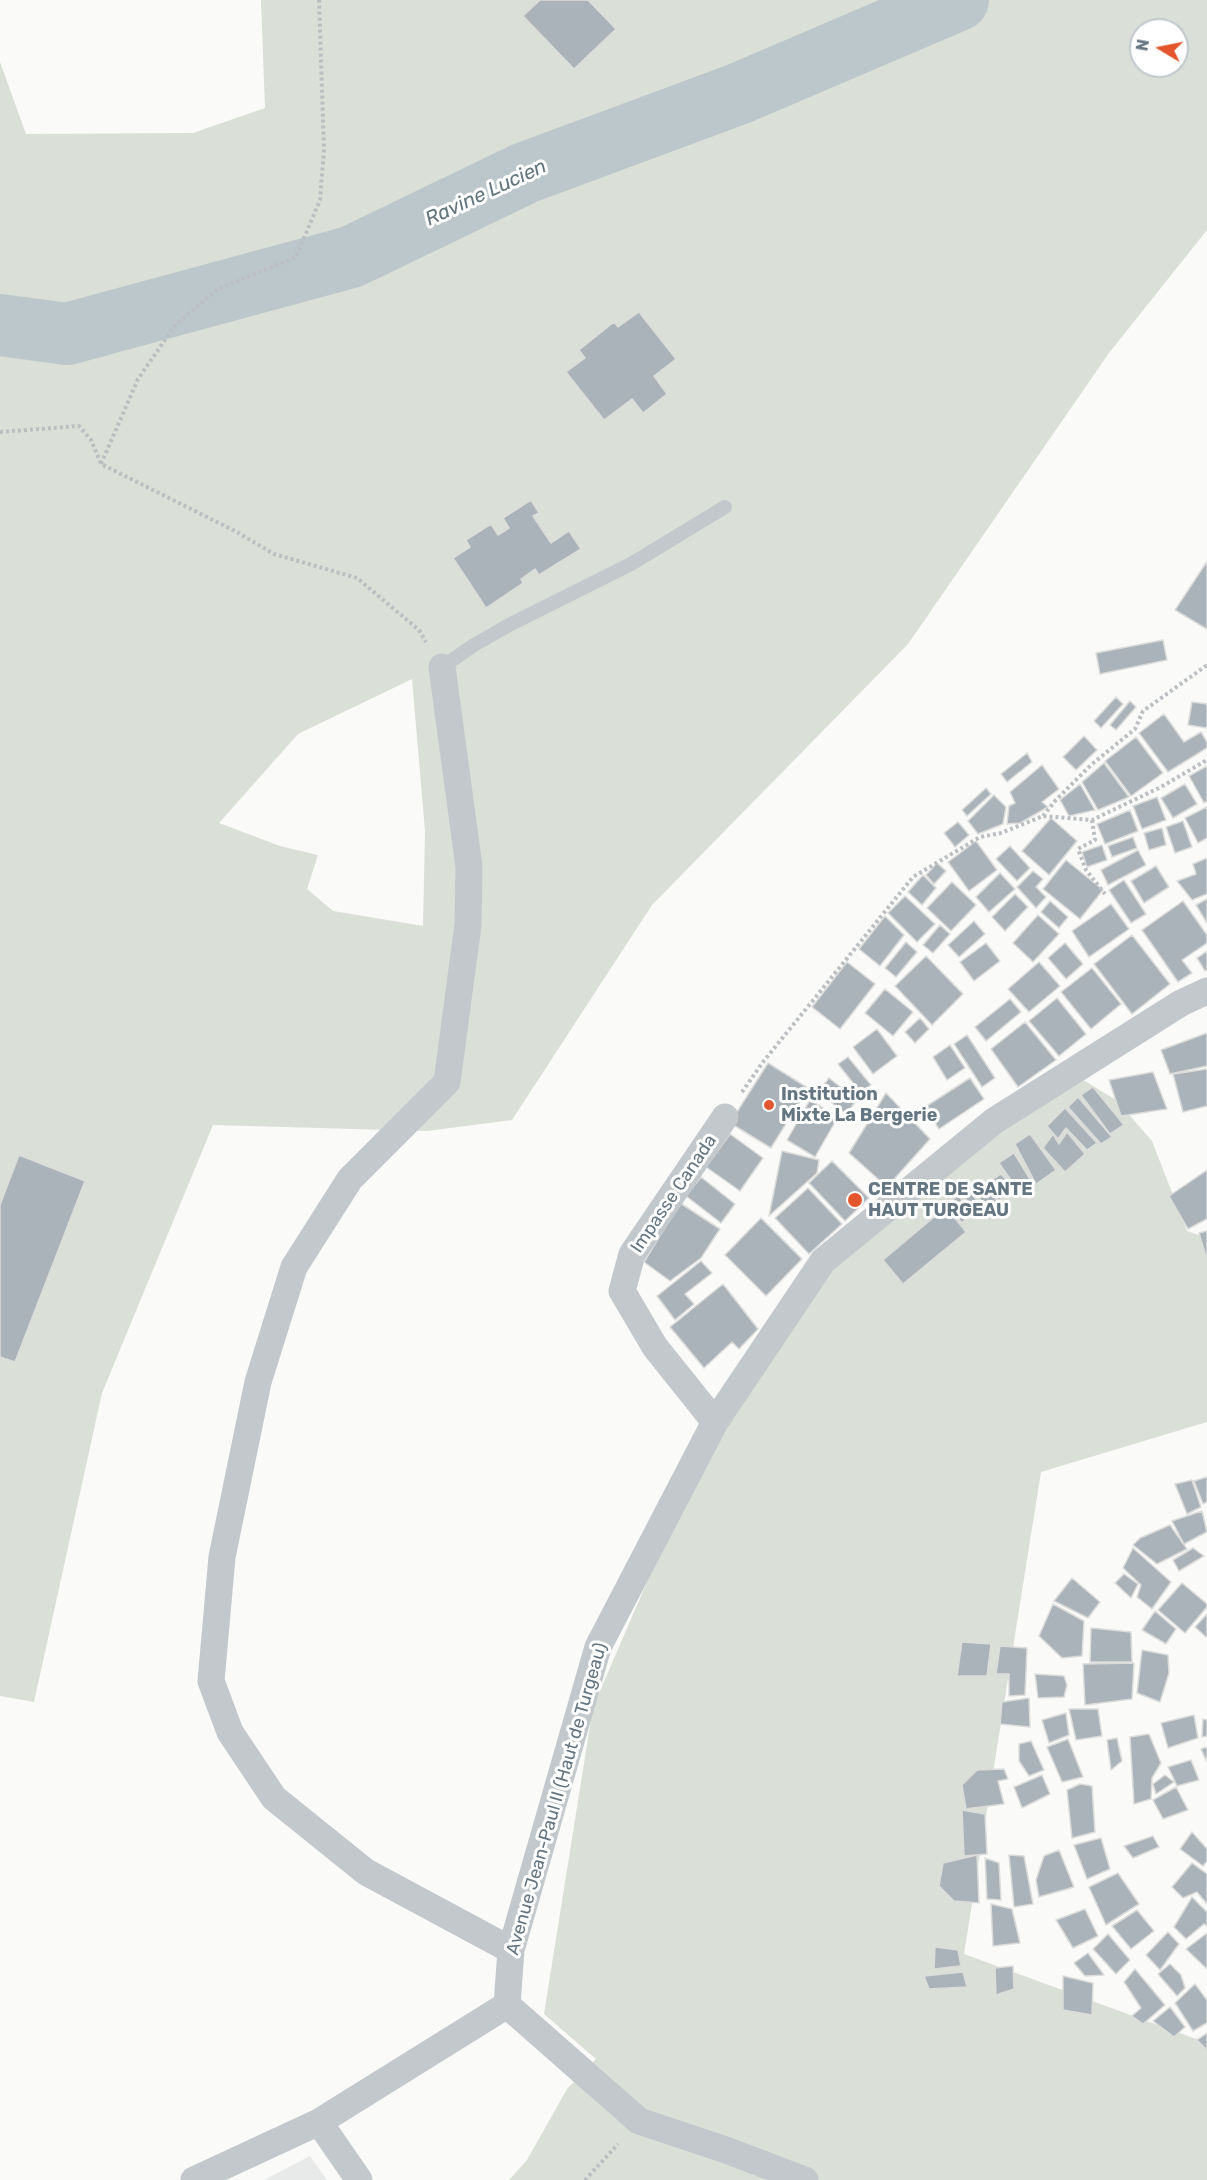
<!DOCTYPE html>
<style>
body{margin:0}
#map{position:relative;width:1207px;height:2180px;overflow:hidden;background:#fafaf8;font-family:Rubik,sans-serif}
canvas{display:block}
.north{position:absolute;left:1129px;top:18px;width:60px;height:60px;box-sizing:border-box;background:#fff;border:2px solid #c1c8cd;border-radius:50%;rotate:280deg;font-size:16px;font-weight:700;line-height:24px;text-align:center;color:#657683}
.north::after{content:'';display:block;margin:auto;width:21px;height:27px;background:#e4572e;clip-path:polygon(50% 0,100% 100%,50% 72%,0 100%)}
</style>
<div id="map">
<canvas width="1207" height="2180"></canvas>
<div class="north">N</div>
</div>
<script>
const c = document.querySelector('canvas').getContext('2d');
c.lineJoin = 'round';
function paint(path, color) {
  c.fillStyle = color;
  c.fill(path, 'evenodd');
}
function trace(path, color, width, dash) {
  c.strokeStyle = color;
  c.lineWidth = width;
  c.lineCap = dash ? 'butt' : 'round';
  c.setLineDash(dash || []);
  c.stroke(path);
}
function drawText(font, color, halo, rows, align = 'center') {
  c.font = font + ' Rubik,sans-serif';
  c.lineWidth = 6;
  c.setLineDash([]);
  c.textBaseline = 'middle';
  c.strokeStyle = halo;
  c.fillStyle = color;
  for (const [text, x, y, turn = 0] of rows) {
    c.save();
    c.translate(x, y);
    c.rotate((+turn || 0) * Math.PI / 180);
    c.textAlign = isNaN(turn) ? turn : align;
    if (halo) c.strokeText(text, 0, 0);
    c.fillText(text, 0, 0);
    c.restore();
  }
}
paint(new Path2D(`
 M 310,2156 L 327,2180 L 264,2180 Z`), '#e8e9e9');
paint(new Path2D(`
 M 261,0 L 1207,0 L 1207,230 L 1109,353 L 908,644 L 652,905 L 512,1120 L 427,1131 L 213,1125 L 102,1393 L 34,1702 L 0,1696 L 0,62 L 26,134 L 193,133 L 265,108 ZM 1141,30 L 1177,30 L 1177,66 L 1141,66 ZM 412,679 L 425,831 L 423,926 L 333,911 L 307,889 L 318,855 L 280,846 L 219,823 L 298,734 Z
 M 1072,1080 L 1085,1081 L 1116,1100 L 1152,1141 L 1187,1231 L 1207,1238 L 1207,1422 L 1041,1472 L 964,1954 L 1207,2043 L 1207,2180 L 509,2180 L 527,2160 L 567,2089 L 596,2059 L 544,2014 L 593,1707 L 726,1399 L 860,1233 Z`), '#dadfd7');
trace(new Path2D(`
 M 0,325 L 67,334 L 351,257 L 525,173 L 738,94 L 958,0`), '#bbc7cb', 62);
const building = new Path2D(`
 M 540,0 L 588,0 L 616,29 L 574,69 L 523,16 Z
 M 639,312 L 676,359 L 654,376 L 667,394 L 643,413 L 632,399 L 604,420 L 566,372 L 585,358 L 579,350 L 614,322 L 618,327 Z
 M 531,500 L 539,513 L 533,516 L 551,543 L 569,531 L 581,549 L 539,575 L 535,569 L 521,579 L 523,583 L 486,608 L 453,558 L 470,547 L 466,540 L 491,524 L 498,535 L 509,528 L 503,518 Z
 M 1206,563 L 1207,564 L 1207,629 L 1175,610 Z
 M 1163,640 L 1167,660 L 1100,674 L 1096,653 Z
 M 1116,697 L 1123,704 L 1101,728 L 1094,721 Z
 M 1130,701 L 1136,707 L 1116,730 L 1110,725 Z
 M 1192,702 L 1207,704 L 1207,728 L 1188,725 Z
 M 1164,714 L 1184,742 L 1201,732 L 1207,742 L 1207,748 L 1168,772 L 1139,733 Z
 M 1084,736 L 1097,750 L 1076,770 L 1063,757 Z
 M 1136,737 L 1163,773 L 1131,796 L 1105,761 Z
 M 1027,753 L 1032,762 L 1007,782 L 1001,774 Z
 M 1104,763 L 1129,797 L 1098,810 L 1082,782 Z
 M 1042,765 L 1059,789 L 1042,802 L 1048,807 L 1020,823 L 1007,824 L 1009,806 L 1015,803 L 1010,792 Z
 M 1207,766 L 1207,801 L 1204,803 L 1189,776 Z
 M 1080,784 L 1095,810 L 1069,816 L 1060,800 Z
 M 1185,784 L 1197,804 L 1173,818 L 1161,798 Z
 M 986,788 L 991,794 L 967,816 L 962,810 Z
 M 994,795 L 1006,807 L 1003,824 L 978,834 L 968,821 Z
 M 1157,797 L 1166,820 L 1142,829 L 1133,806 Z
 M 1207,807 L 1207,838 L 1198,843 L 1185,818 Z
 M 1130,810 L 1138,831 L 1105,844 L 1097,824 Z
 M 1051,818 L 1077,841 L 1049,875 L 1022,851 Z
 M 1183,821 L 1192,847 L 1175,853 L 1166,827 Z
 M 958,822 L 969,835 L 955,847 L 944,833 Z
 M 1162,828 L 1166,845 L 1149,850 L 1144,833 Z
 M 1133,837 L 1137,848 L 1112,857 L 1108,846 Z
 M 976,841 L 997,870 L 969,891 L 948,862 Z
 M 1102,845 L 1107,860 L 1087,867 L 1082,852 Z
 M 1010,846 L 1030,868 L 1017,881 L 996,859 Z
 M 1138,850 L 1146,865 L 1108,885 L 1101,870 Z
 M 1207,858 L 1207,894 L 1192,900 L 1177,881 L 1196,874 L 1193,864 Z
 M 1066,860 L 1103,890 L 1080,919 L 1043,889 Z
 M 937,863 L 946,871 L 934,884 L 926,875 Z
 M 1156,866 L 1169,887 L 1144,903 L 1131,881 Z
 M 1033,871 L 1043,879 L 1036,887 L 1046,897 L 1036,908 L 1017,887 Z
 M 1000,873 L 1015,889 L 989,912 L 976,897 Z
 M 923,875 L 936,888 L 922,905 L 908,892 Z
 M 1124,880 L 1146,914 L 1131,923 L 1109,890 Z
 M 952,882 L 976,905 L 951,931 L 927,908 Z
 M 1015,894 L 1028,907 L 1005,931 L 992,917 Z
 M 905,896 L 935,924 L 917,942 L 888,913 Z
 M 1207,899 L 1207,923 L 1196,905 Z
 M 1050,901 L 1068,917 L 1059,928 L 1041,912 Z
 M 1183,901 L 1207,935 L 1207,943 L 1182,960 L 1192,973 L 1178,982 L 1142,930 Z
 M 1111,904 L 1129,929 L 1089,957 L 1072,931 Z
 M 1038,915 L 1059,934 L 1033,962 L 1013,943 Z
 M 885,916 L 904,935 L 880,966 L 859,949 Z
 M 974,921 L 985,934 L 959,957 L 948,945 Z
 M 940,925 L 950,934 L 933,953 L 923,945 Z
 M 1132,935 L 1170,984 L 1132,1014 L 1094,964 Z
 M 906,942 L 917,952 L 896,977 L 885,968 Z
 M 986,943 L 1000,961 L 974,981 L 960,962 Z
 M 1065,943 L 1083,964 L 1066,979 L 1048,958 Z
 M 1207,951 L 1207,970 L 1205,971 L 1197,958 Z
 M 926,956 L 963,994 L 932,1025 L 895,986 Z
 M 847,962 L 875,984 L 840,1029 L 812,1007 Z
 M 1039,962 L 1060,986 L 1029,1012 L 1008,989 Z
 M 1092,968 L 1121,1004 L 1091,1029 L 1061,992 Z
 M 885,989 L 913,1012 L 893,1036 L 865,1013 Z
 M 1057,998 L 1086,1034 L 1059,1056 L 1029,1021 Z
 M 1010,999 L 1021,1012 L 986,1041 L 975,1027 Z
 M 920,1018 L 929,1029 L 915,1043 L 905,1032 Z
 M 1025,1022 L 1056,1060 L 1018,1087 L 991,1049 Z
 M 877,1029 L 897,1056 L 873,1074 L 853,1047 Z
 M 1207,1033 L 1207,1066 L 1170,1074 L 1161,1050 Z
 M 967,1035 L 995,1078 L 982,1087 L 954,1044 Z
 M 950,1045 L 965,1068 L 947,1080 L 933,1057 Z
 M 848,1057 L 871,1085 L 861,1093 L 838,1064 Z
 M 768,1063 L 808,1088 L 771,1148 L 730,1123 Z
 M 1207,1069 L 1207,1106 L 1183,1112 L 1173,1074 Z
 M 1153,1072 L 1167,1109 L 1121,1116 L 1109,1080 Z
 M 829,1078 L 857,1100 L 846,1114 L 818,1092 Z
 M 970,1078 L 984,1099 L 939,1129 L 925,1107 Z
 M 1093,1087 L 1124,1125 L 1110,1134 L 1081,1095 Z
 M 886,1093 L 930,1139 L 887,1187 L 849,1153 Z
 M 1078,1097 L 1112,1137 L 1101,1144 L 1068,1107 Z
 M 810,1100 L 838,1117 L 815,1157 L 787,1140 Z
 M 1065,1108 L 1097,1143 L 1087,1150 L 1066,1128 L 1058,1139 L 1047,1126 Z
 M 1067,1132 L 1085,1154 L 1065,1172 L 1043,1148 L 1053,1134 L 1059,1144 Z
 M 730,1134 L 763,1158 L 740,1191 L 706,1167 Z
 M 1030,1134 L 1056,1170 L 1036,1184 L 1015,1144 Z
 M 782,1151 L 819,1160 L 817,1173 L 769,1216 Z
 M 1014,1153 L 1033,1184 L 1020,1193 L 999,1163 Z
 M 19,1155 L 85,1181 L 15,1362 L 0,1357 L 0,1205 Z
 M 832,1161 L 869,1198 L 845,1221 L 809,1183 Z
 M 1207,1170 L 1207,1219 L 1188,1229 L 1169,1196 Z
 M 1001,1174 L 1015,1190 L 999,1200 L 986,1184 Z
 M 701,1177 L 735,1204 L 721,1223 L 686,1196 Z
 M 968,1186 L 977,1201 L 973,1208 L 960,1192 Z
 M 986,1187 L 998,1202 L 987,1209 L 977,1195 Z
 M 808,1188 L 842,1224 L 809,1254 L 775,1218 Z
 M 958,1195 L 971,1212 L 962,1223 L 947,1206 Z
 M 680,1203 L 720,1229 L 701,1258 L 670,1281 L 644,1262 Z
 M 946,1207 L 966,1232 L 903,1284 L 883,1260 Z
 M 761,1218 L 802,1259 L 766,1296 L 725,1255 Z
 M 1207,1231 L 1207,1260 L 1199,1233 Z
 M 701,1261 L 712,1273 L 685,1294 L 694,1304 L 675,1320 L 657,1296 Z
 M 723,1284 L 758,1329 L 739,1349 L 732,1342 L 704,1368 L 670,1327 Z
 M 1207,1477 L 1207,1502 L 1203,1504 L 1194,1481 Z
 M 1192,1480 L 1201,1507 L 1187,1514 L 1175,1484 Z
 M 1202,1511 L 1207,1532 L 1184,1544 L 1172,1521 Z
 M 1170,1525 L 1187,1549 L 1157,1564 L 1133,1545 L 1140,1538 Z
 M 1133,1548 L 1171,1582 L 1152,1609 L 1137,1597 L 1141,1585 L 1123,1568 Z
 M 1193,1548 L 1204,1556 L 1179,1571 L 1173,1560 Z
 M 1124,1574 L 1138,1584 L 1131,1598 L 1115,1583 Z
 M 1072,1578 L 1100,1602 L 1088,1618 L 1054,1601 Z
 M 1182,1583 L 1207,1604 L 1207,1607 L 1185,1633 L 1158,1610 Z
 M 1053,1604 L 1084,1621 L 1082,1656 L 1062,1658 L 1039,1636 Z
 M 1155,1611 L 1176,1629 L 1166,1644 L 1142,1630 Z
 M 1207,1614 L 1207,1636 L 1206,1637 L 1195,1627 Z
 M 1091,1628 L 1131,1632 L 1132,1662 L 1090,1662 Z
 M 962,1642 L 991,1644 L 987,1676 L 957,1676 Z
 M 1000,1646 L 1027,1648 L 1025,1695 L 1009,1696 L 1009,1674 L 996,1674 Z
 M 1142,1650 L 1168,1655 L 1169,1673 L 1160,1702 L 1137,1693 Z
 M 1134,1663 L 1132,1699 L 1085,1705 L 1083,1664 Z
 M 1035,1674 L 1064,1676 L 1067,1685 L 1064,1697 L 1038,1698 Z
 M 1029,1698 L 1030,1727 L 1000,1724 L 1002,1702 Z
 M 1069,1709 L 1098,1709 L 1102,1736 L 1076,1740 Z
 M 1066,1713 L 1069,1735 L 1049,1743 L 1042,1720 Z
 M 1194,1715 L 1198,1738 L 1168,1748 L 1161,1723 Z
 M 1203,1719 L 1207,1720 L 1207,1736 L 1202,1737 Z
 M 1149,1734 L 1161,1763 L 1152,1778 L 1151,1799 L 1134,1804 L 1130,1737 Z
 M 1117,1738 L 1122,1761 L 1111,1770 L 1107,1740 Z
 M 1068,1739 L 1083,1777 L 1062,1782 L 1047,1747 Z
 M 1031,1741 L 1044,1770 L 1029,1776 L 1019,1761 L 1019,1744 Z
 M 1207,1747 L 1207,1762 L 1201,1749 Z
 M 1191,1760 L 1199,1780 L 1177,1786 L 1168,1767 Z
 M 1004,1769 L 1008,1779 L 998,1781 L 1004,1804 L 966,1809 L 962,1785 L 977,1770 Z
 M 1042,1775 L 1050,1794 L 1022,1808 L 1014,1787 Z
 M 1165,1775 L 1174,1782 L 1156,1794 L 1153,1784 Z
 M 1080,1784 L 1092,1786 L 1095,1832 L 1072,1838 L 1067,1790 Z
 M 1176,1787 L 1188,1810 L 1163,1819 L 1153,1800 Z
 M 962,1810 L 985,1814 L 987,1854 L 964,1856 Z
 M 1192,1832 L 1207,1849 L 1207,1861 L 1203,1866 L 1180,1849 Z
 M 1153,1836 L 1159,1847 L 1133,1858 L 1124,1846 Z
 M 1101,1838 L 1110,1869 L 1087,1879 L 1074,1845 Z
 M 1059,1850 L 1074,1887 L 1039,1897 L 1036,1880 L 1044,1856 Z
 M 977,1855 L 979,1903 L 954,1901 L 939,1886 L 943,1863 Z
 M 1009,1855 L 1024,1856 L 1033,1904 L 1014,1907 Z
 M 985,1858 L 999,1863 L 1001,1900 L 987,1899 Z
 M 1192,1863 L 1207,1874 L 1207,1904 L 1197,1892 L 1183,1898 L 1172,1887 Z
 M 1118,1873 L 1139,1904 L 1106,1925 L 1089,1887 Z
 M 1192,1897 L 1207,1912 L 1207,1926 L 1204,1924 L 1186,1939 L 1174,1927 Z
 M 991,1904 L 1012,1909 L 1020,1943 L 993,1946 Z
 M 1085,1909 L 1098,1936 L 1073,1948 L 1056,1920 Z
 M 1137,1910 L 1154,1931 L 1131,1949 L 1112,1926 Z
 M 1168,1932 L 1179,1944 L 1160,1970 L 1146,1955 Z
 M 1207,1933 L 1207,1969 L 1186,1949 Z
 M 1108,1934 L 1130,1960 L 1116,1974 L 1093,1949 Z
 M 935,1947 L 958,1950 L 961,1966 L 934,1969 Z
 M 1088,1953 L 1104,1975 L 1085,1976 L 1074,1963 Z
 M 1170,1964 L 1181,1975 L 1185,1988 L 1177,1996 L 1158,1974 Z
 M 1013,1966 L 1014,1989 L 996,1995 L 995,1968 Z
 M 1135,1969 L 1165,2005 L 1143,2024 L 1132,2016 L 1141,2008 L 1124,1982 Z
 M 963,1972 L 967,1987 L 929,1989 L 924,1976 Z
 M 1063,1976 L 1093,1983 L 1092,2015 L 1063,2010 Z
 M 1195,1984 L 1207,2000 L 1207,2023 L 1193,2031 L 1175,2003 Z
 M 1170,2007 L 1185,2027 L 1174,2037 L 1153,2021 Z
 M 1207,2033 L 1207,2050 L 1197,2040 Z`);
paint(building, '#aab3b9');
trace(building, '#dcdcda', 1.5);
trace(new Path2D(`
 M 0,432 L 79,426 L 91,440 L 101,464 L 235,531 L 274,554 L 357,578 L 419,630 L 426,642
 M 101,464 L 138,379 L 176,324 L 218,289 L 296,257 L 320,200 L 324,150 L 319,0
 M 1043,816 L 1055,801 L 1091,765 L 1135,729 L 1143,711 L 1207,665
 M 1092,820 L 1095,840 L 1078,849 L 1086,870 L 1105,894
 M 742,1092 L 763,1062 L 913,877 L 980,837 L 1001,833 L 1043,816 L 1092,820 L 1161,787 L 1207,760
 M 585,2180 L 618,2144`), '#bbbfc2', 4, [3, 3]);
trace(new Path2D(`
 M 442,667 L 474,645 L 509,625 L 631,564 L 725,507`), '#c3c8cc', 14);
trace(new Path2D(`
 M 442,667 L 469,867 L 468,925 L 447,1082 L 350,1179 L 294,1267 L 258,1382 L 222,1557 L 211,1681 L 230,1732 L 274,1798 L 366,1872 L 511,1950
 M 715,1422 L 655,1347 L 622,1291 L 632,1254 L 725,1117
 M 507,2005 L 639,2121 L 726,2150 L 805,2180
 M 319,2122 L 359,2180
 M 194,2180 L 319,2122 L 507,2005 L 511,1950 L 598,1647 L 715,1422 L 823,1261 L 994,1121 L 1181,1003 L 1207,991`), '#c3c8cc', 27);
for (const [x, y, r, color] of [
 [769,1105,6,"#e4572e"],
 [855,1200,8,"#e4572e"]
]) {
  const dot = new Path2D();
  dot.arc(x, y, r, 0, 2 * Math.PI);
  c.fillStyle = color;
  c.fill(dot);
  trace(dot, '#fff', 2);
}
drawText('bold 18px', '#657683', '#fff', [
 ["Institution",781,1095],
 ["Mixte La Bergerie",781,1116],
 ["CENTRE DE SANTE",868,1190],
 ["HAUT TURGEAU",868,1211]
], 'left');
drawText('18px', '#657683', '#fff', [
 ["Impasse Canada",674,1194,-56],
 ["Avenue Jean-Paul II (Haut de Turgeau)",557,1799,-74]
]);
drawText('italic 20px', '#60757c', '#fff', [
 ["Ravine Lucien",486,193,-25]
]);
</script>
